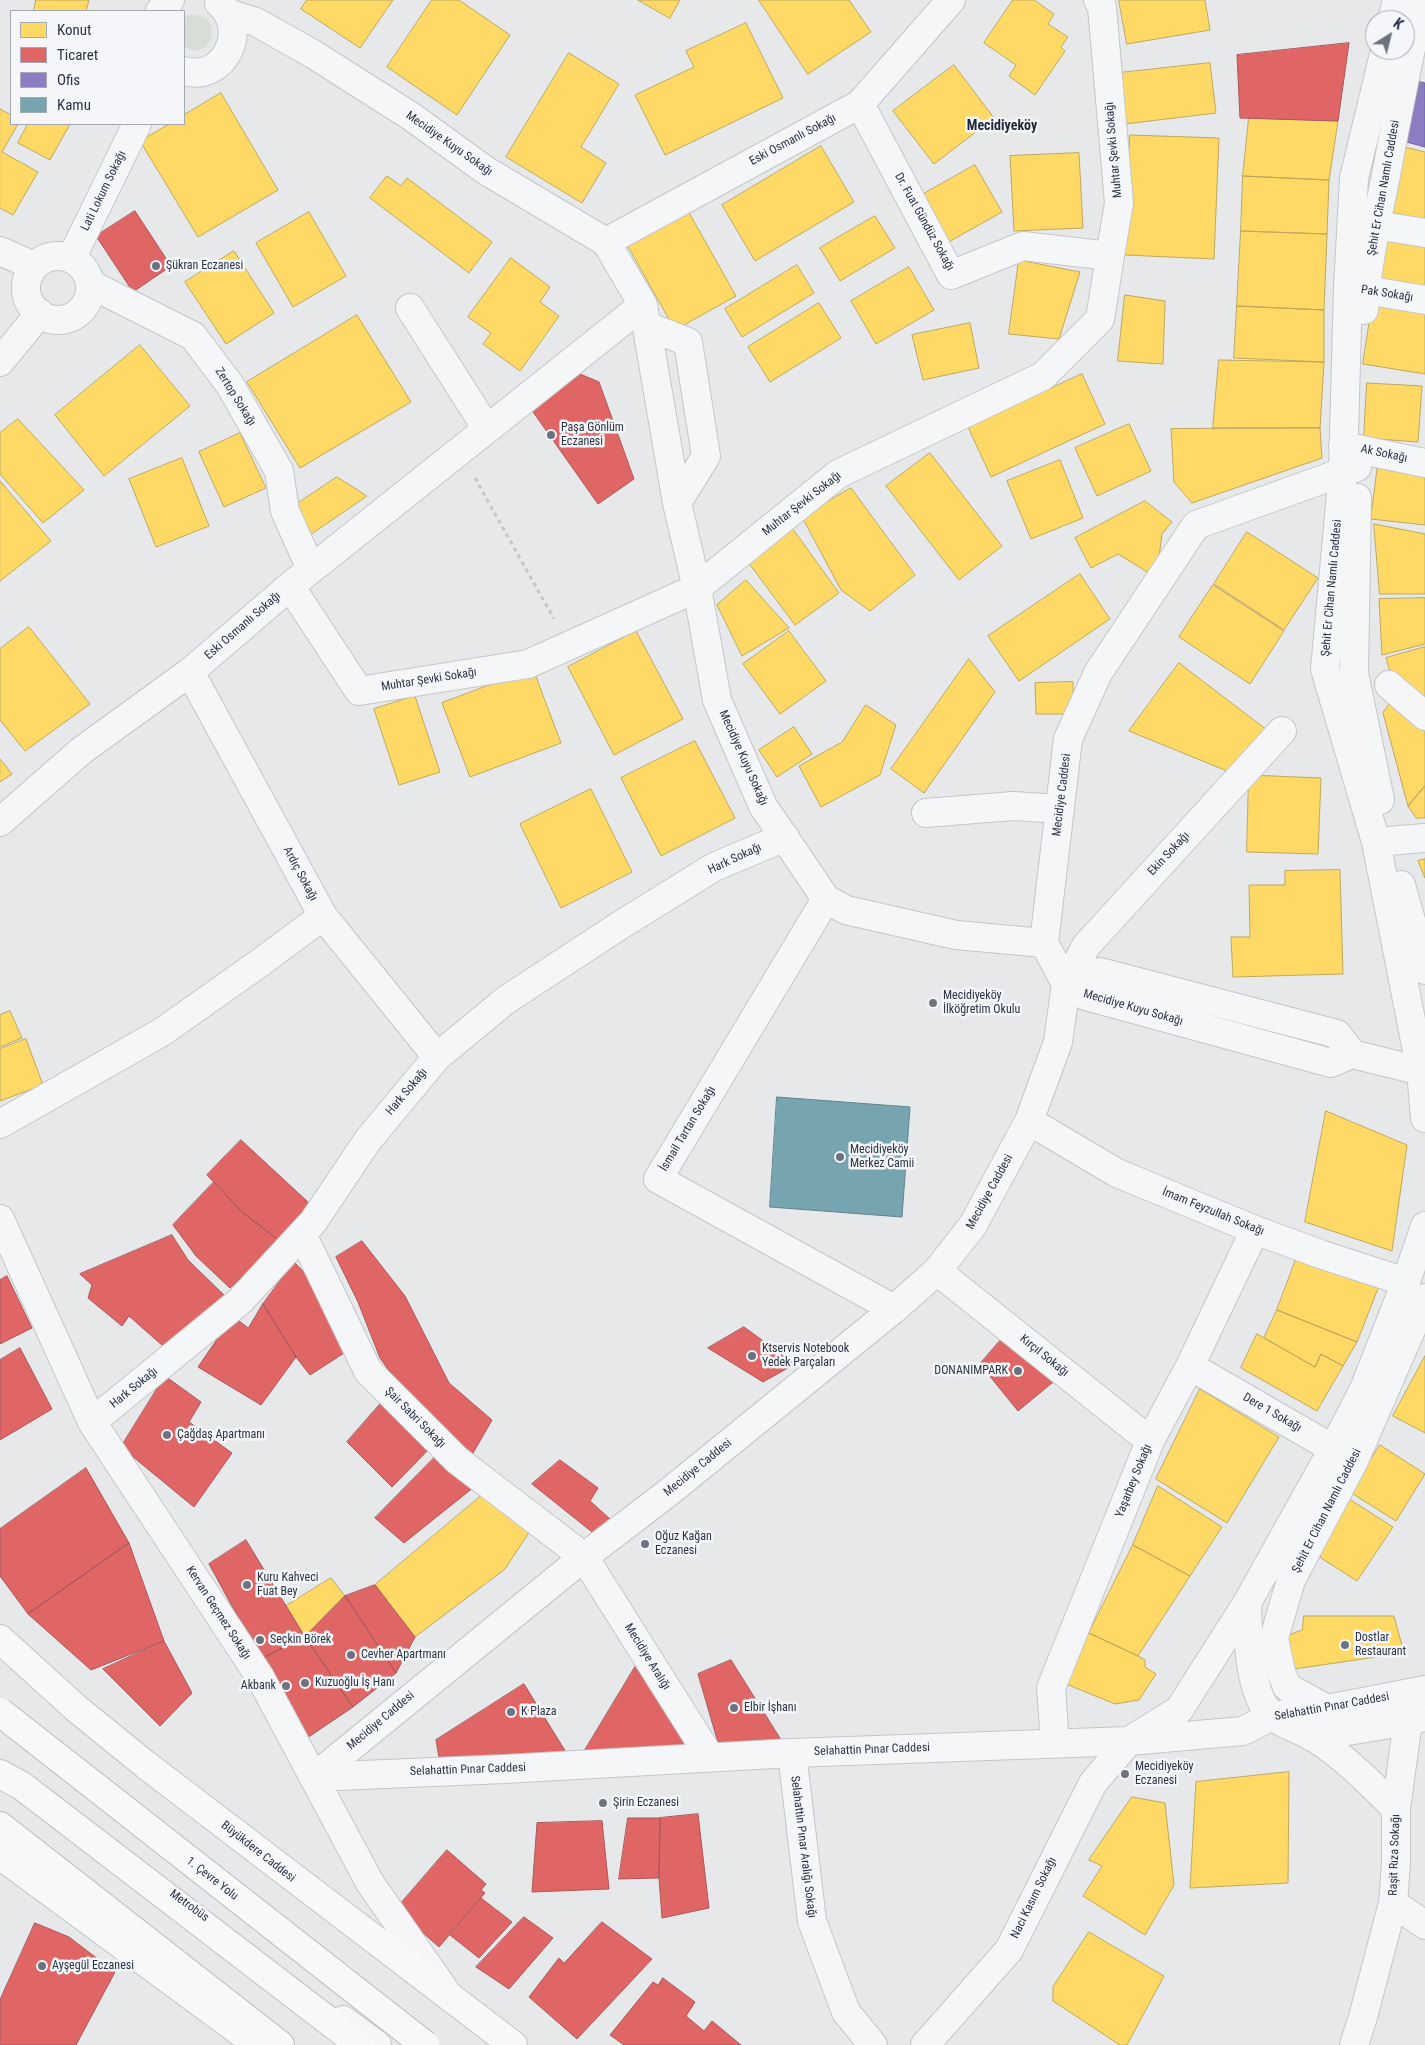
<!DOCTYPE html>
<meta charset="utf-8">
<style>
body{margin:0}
#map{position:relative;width:1425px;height:2045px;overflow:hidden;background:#e6e8ea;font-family:"Roboto Condensed",sans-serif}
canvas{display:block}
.legend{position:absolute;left:10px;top:10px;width:175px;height:115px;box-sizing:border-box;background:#f4f6f9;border:1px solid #a4a8b1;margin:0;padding:6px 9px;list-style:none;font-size:15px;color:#2b3445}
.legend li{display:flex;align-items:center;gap:10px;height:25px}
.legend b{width:25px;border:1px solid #a4a8b1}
.north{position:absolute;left:1365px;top:10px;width:50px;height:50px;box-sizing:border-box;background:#f4f6f9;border:1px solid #a4a8b1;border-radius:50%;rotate:36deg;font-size:14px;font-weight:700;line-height:20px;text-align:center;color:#2b3445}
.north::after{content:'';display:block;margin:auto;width:18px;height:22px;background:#6c737f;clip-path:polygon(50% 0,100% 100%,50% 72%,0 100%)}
</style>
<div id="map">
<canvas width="1425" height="2045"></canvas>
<ul class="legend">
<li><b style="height:14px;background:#ffd966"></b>Konut</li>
<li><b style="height:14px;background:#e06666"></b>Ticaret</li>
<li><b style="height:14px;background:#8e7cc3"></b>Ofis</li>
<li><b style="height:14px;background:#76a5af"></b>Kamu</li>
</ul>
<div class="north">K</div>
</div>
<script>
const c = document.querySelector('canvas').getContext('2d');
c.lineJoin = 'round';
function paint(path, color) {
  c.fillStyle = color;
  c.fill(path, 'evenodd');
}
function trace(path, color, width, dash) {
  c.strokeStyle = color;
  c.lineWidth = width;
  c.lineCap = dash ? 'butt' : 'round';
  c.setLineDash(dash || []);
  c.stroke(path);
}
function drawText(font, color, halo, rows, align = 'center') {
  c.font = font + ' "Roboto Condensed",sans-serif';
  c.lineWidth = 5;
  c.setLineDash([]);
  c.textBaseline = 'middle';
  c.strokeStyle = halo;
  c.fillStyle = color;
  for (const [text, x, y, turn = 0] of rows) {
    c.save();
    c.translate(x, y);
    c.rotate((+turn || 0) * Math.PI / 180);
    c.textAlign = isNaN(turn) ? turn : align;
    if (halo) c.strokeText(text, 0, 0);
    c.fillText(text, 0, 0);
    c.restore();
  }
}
paint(new Path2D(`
 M 189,15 C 228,11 211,66 184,46 L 184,19 Z`), '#d6ded6');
const homes = new Path2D(`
 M 36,0 L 89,0 L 86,11 L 34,11 Z
 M 307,0 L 393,0 L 360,48 L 301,9 Z
 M 432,0 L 459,0 L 510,35 L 457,115 L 387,67 Z
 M 638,0 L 680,0 L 670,18 Z
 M 759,0 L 849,0 L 871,32 L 808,74 Z
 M 1013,0 L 1034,0 L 1054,14 L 1048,24 L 1068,37 L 1061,47 L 1065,51 L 1035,95 L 1009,76 L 1016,65 L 984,43 Z
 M 1119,0 L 1205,0 L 1210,30 L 1127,44 Z
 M 746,23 L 783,98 L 665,155 L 635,95 L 694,67 L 686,51 Z
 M 569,53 L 619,84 L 581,147 L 606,163 L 582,203 L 506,157 Z
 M 1210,63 L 1216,113 L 1125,124 L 1119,73 Z
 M 954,65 L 994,118 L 934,164 L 893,111 Z
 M 221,93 L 278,190 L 198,237 L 140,141 L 169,124 L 184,124 L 184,115 Z
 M 0,109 L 11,115 L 11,124 L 18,124 L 2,152 L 38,172 L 13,215 L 0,208 Z
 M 1249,118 L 1338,121 L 1329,180 L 1243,176 Z
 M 28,124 L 70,124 L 50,160 L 18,143 Z
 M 1130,135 L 1219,138 L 1214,259 L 1125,255 Z
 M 821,146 L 854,202 L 755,261 L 722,205 Z
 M 1400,146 L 1425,152 L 1425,220 L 1385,211 Z
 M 1079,153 L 1083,228 L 1014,231 L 1010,156 Z
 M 975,165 L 1002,212 L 945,244 L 918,197 Z
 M 387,176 L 401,186 L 407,178 L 492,242 L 469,273 L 370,198 Z
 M 1243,176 L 1329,180 L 1327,234 L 1241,231 Z
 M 683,202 L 736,296 L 675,330 L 622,236 Z
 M 309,212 L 346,276 L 293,307 L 256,243 Z
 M 875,216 L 895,248 L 840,281 L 820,248 Z
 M 1241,231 L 1327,234 L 1324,310 L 1237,306 Z
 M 1384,231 L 1425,238 L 1425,295 L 1374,286 Z
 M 234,251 L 274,313 L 226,344 L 185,282 Z
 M 511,258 L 550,287 L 540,302 L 559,316 L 520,371 L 483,344 L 491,333 L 468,317 Z
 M 1019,260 L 1080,272 L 1059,339 L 1009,334 Z
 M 797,265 L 814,293 L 742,337 L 725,309 Z
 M 909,267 L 934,310 L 876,344 L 851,301 Z
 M 1125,295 L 1165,301 L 1163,364 L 1118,361 Z
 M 1373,300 L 1425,308 L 1425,374 L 1363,364 Z
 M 819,303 L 841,338 L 770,382 L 748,347 Z
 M 1237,306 L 1324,310 L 1324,362 L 1234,358 Z
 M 357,315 L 411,402 L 300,468 L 247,382 Z
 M 970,323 L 979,368 L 923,380 L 912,335 Z
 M 140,345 L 190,406 L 104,476 L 55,415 Z
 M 1219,360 L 1324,362 L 1320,428 L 1213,428 Z
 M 1082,374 L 1105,424 L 991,477 L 968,427 Z
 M 1367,383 L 1422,386 L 1418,442 L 1364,438 Z
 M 18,419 L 84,490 L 43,523 L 0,474 L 0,433 Z
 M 1129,424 L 1151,471 L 1097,496 L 1075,448 Z
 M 1320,428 L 1322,458 L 1192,503 L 1174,482 L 1171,429 Z
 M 240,433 L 266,488 L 224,507 L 199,452 Z
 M 930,453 L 1002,546 L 959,580 L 886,486 Z
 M 182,458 L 209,526 L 156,547 L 129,479 Z
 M 1060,460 L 1083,518 L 1031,539 L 1007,481 Z
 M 1378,464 L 1425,470 L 1425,525 L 1371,519 Z
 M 337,477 L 367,496 L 310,535 L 291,508 Z
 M 0,481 L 51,541 L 0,581 Z
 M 851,488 L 915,575 L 870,611 L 841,590 L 802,517 Z
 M 1145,501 L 1172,522 L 1162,534 L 1158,565 L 1152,575 L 1118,554 L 1091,568 L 1075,538 Z
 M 1374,524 L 1425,534 L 1425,594 L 1380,594 Z
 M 790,525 L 839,593 L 795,625 L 745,558 Z
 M 1247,532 L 1318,578 L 1284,630 L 1214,584 Z
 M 1080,574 L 1110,619 L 1019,681 L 988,636 Z
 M 746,580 L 789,628 L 742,656 L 717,605 Z
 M 1213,585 L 1284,631 L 1250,684 L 1179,637 Z
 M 1425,598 L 1425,644 L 1382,655 L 1379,599 Z
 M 29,627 L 90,704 L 25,751 L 0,720 L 0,649 Z
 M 636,631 L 683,719 L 614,755 L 568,667 Z
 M 789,631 L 826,681 L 780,714 L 743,664 Z
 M 1425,647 L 1425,701 L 1390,672 L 1386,658 Z
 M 969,659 L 995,692 L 924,793 L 891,769 Z
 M 1179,663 L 1267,730 L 1232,773 L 1129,731 Z
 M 533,669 L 561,743 L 470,777 L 442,703 Z
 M 1073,682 L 1073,714 L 1036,714 L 1035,683 Z
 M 415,696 L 440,772 L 399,785 L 374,709 Z
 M 1392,700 L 1425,728 L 1425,786 L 1408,806 L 1383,713 Z
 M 866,705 L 896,725 L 880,775 L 821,807 L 799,766 L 842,742 Z
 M 794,727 L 812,754 L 777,777 L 759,750 Z
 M 695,741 L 735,818 L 661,856 L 621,778 Z
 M 0,759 L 12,774 L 0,782 Z
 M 1249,775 L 1321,778 L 1318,854 L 1247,852 Z
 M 1425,786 L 1425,818 L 1416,818 L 1408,806 Z
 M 591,789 L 632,872 L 561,908 L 520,824 Z
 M 1425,859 L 1425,878 L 1418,861 Z
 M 1340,870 L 1343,974 L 1233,977 L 1231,937 L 1250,937 L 1249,885 L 1285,885 L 1285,871 Z
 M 10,1011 L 22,1038 L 0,1047 L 0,1015 Z
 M 26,1039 L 43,1085 L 0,1101 L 0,1049 Z
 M 1326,1111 L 1407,1145 L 1392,1251 L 1305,1222 Z
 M 1298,1254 L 1379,1286 L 1357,1342 L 1277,1310 Z
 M 1277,1310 L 1357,1342 L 1343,1366 L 1321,1354 L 1315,1367 L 1264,1338 Z
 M 1257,1334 L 1315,1367 L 1321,1354 L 1343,1366 L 1317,1411 L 1241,1368 Z
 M 1425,1356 L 1425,1433 L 1393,1416 Z
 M 1200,1389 L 1279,1437 L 1227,1523 L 1156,1479 Z
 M 1380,1445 L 1425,1474 L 1396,1521 L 1350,1492 Z
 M 1158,1486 L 1222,1527 L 1190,1576 L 1133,1545 Z
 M 487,1491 L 530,1531 L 505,1569 L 415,1637 L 375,1585 Z
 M 1349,1499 L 1393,1527 L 1357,1581 L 1321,1558 L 1318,1547 Z
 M 1133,1545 L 1190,1576 L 1138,1656 L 1089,1633 Z
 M 331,1578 L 345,1596 L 305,1637 L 286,1606 Z
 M 1304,1616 L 1394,1616 L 1404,1653 L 1294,1669 L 1286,1636 L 1302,1630 Z
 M 1089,1633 L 1138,1656 L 1145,1660 L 1145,1667 L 1156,1674 L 1139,1700 L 1115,1704 L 1066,1684 Z
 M 1289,1772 L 1288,1883 L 1190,1888 L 1196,1782 Z
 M 1132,1797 L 1165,1803 L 1174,1885 L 1145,1935 L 1083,1896 L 1102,1866 L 1089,1860 Z
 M 1089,1932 L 1164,1976 L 1127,2045 L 1120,2045 L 1053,2001 L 1053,1987 Z`);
paint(homes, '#ffd966');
trace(homes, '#bfa85c', 1);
const shops = new Path2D(`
 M 1349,43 L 1338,121 L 1240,118 L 1237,55 Z
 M 135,211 L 171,266 L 133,292 L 96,236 Z
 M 580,374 L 599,382 L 634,479 L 598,504 L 531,409 Z
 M 241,1140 L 309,1203 L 281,1242 L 242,1212 L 207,1175 Z
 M 214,1182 L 242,1212 L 281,1242 L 230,1288 L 196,1256 L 173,1225 Z
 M 172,1235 L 188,1260 L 226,1297 L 163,1346 L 129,1316 L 122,1326 L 88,1298 L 92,1285 L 80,1274 Z
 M 362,1241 L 405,1296 L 449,1383 L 492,1420 L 469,1460 L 422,1417 L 380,1358 L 358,1302 L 336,1257 Z
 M 294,1262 L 330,1299 L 355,1346 L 310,1375 L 296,1357 L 263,1304 Z
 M 7,1276 L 32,1328 L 0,1344 L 0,1280 Z
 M 263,1304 L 296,1357 L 261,1405 L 198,1367 L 233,1316 L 248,1328 Z
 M 744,1327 L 795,1364 L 763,1382 L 708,1348 Z
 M 1006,1334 L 1058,1378 L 1018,1411 L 980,1364 Z
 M 20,1348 L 52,1409 L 0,1440 L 0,1360 Z
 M 165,1376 L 201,1402 L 189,1422 L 232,1453 L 194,1507 L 121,1447 Z
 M 382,1402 L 432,1446 L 392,1487 L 347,1442 Z
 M 440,1452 L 474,1487 L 404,1543 L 375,1518 Z
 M 560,1460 L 598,1488 L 590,1501 L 610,1519 L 597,1536 L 532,1484 Z
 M 86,1468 L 129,1543 L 28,1614 L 0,1576 L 0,1529 Z
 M 246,1540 L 305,1637 L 261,1659 L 209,1564 Z
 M 129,1543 L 164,1641 L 91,1670 L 28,1614 Z
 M 375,1585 L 415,1637 L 396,1673 L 345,1596 Z
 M 345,1596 L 396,1673 L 353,1707 L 305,1637 Z
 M 305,1637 L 353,1707 L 304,1740 L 261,1659 Z
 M 164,1641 L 192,1693 L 160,1726 L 103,1669 Z
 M 731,1660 L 783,1743 L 719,1746 L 698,1674 Z
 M 635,1667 L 692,1747 L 585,1750 Z
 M 524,1684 L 572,1762 L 441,1769 L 436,1740 Z
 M 698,1814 L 709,1908 L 662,1918 L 659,1878 L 660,1818 Z
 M 628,1818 L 660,1818 L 659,1878 L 619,1879 Z
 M 602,1821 L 609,1889 L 532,1892 L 537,1823 Z
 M 447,1850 L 486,1884 L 481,1890 L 485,1893 L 439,1947 L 396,1909 Z
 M 481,1898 L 512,1922 L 479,1958 L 450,1935 Z
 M 524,1917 L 553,1938 L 509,1989 L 476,1967 Z
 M 602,1922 L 652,1959 L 577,2039 L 529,1997 L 559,1958 L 564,1963 Z
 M 35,1923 L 69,1937 L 115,1972 L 76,2045 L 0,2045 L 0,2000 Z
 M 663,1978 L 695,2002 L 686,2016 L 704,2031 L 712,2021 L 741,2045 L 624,2045 L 610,2035 L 653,1982 L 658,1985 Z`);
paint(shops, '#e06666');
trace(shops, '#aa575c', 1);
const offices = new Path2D(`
 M 1413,80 L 1425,83 L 1425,147 L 1399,140 Z`);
paint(offices, '#8e7cc3');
trace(offices, '#70669d', 1);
const public = new Path2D(`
 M 777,1097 L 910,1107 L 902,1217 L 770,1207 Z`);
paint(public, '#76a5af');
trace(public, '#60838f', 1);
const minor = new Path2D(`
 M 160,11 L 170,0
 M 227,13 L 256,22 L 313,54 L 412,117 L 485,170 L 606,242 L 643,305 L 677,503 L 697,588 L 717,700 L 763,806 L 826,899 L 846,910 L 956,935 L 1044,943
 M 1392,20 L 1397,0
 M 1385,50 L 1354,178 L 1348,287 L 1343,472 L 1325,669 L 1376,842 L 1421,1071 L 1425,1118
 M 184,71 C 224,83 250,29 219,3
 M 860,104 L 951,275 L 1023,246 L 1110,256
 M 1357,222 L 1425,233
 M 606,242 L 860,104 L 951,0
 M 0,251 L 34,266
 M26 288a32 32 0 1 1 64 0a32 32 0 1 1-64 0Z
 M 71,259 L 137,124
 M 90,284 L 193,336 L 230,385 L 279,471 L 285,511 L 311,569
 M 1348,287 L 1425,300
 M 410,308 L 487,429
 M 1364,310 C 1367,265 1377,220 1386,175 C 1397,116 1408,58 1422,0
 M 647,326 L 688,342 L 706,456 L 677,503
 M 0,362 L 40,313
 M 1343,446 L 1425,463
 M 1357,498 L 1354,673 L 1380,800
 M 290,586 L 359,691 L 528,664 L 697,588 L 838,474 L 1043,376 L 1100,319 L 1110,256 L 1119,203 L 1102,7 L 1098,0
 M 190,672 L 323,916 L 437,1057
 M 1389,685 L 1425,716
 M 926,813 L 1013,806 L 1060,809
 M 0,822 L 81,751 L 190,672 L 290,586 L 643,305
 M 1376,842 L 1425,838
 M 1401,885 L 1425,970
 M 826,899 L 658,1179 L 894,1309
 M 1066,984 L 1086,996 L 1331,1063 L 1352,1054 L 1421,1071
 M 1066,984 L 1086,946 L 1282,731
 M 1066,984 L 1100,972 L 1337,1034 L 1352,1054
 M 1029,1121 L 1117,1173 L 1255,1230 L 1323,1255 L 1406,1282
 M 0,1124 L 162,1032 L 261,962 L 323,916
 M 0,1219 L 92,1422 L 260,1677 L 370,1883 L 444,1989
 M 302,1234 L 368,1371 L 457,1460 L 584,1557 L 710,1757
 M 937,1271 L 1150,1441
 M 1190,1366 L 1349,1458
 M 92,1422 L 240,1301 L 313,1222 L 368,1140 L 437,1057 L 506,1000 L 619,926 L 714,867 L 785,837
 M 1247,1603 C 1248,1633 1248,1694 1272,1716 C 1283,1725 1301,1730 1313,1737 C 1345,1757 1370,1783 1396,1809
 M 1327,1709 L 1287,1687 L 1281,1672 L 1274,1638 L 1291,1580 L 1354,1461 L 1425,1298
 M 1312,1737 L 1408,1721 L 1424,1717
 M 1055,1743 L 1051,1688 L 1150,1441 L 1190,1366 L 1255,1230
 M 792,1753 L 812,1921 L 846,2012 L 873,2045
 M 314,1777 L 584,1557 L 669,1492 L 894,1309 L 937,1271 L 973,1225 L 1029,1121 L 1058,1042 L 1066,984 L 1044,943 L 1068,739 L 1098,673 L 1196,525 L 1357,467
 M 314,1777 L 505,1769 L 792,1753 L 1129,1741 L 1243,1731 L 1272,1716 L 1327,1709 L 1425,1690
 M 1393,1903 L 1425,1925
 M 343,2020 L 377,2045
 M 925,2045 L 1009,1950 L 1093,1783 L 1129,1741 L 1179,1710 L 1247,1603 L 1333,1449 L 1364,1389 L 1406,1282 L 1425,1226
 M 1354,2045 L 1363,2017 L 1393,1903 L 1396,1864 L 1396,1809 L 1408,1721`);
const major = new Path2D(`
 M 0,1639 L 77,1709 L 146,1765 L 513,2045
 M 0,1774 L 22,1786 L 360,2045
 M 0,1855 L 258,2045`);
const highway = new Path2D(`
 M 0,1826 L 280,2045`);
trace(minor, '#c4c6c8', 30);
trace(major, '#c2c5c8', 30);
trace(highway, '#b8bbbf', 30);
trace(new Path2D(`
 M 475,478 L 554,619`), '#c5c6ca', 3, [4, 4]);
trace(minor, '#f5f6f7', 28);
trace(major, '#f8f8f8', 28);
trace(highway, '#f8f8f8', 28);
const highwayBridge = new Path2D(`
 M 0,1712 L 425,2045`);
trace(highwayBridge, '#b8bbbf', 30, []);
trace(highwayBridge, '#f8f8f8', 28);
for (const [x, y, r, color] of [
 [156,266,5,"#6c737f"],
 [551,435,5,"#6c737f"],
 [933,1003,5,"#6c737f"],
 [840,1157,5,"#6c737f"],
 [752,1356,5,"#6c737f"],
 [1018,1371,5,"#6c737f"],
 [167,1435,5,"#6c737f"],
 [645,1544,5,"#6c737f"],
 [247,1585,5,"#6c737f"],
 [260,1640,5,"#6c737f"],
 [1345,1645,5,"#6c737f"],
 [351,1655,5,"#6c737f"],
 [305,1683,5,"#6c737f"],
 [286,1686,5,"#6c737f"],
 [734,1708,5,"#6c737f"],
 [511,1712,5,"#6c737f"],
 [1125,1774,5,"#6c737f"],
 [603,1803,5,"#6c737f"],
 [42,1966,5,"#6c737f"]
]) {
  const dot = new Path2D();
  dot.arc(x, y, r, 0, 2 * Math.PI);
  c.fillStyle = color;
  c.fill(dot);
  trace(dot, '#f4f6f9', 2);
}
drawText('12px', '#2b3445', '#f4f6f9', [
 ["Eski Osmanlı Sokağı",793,140,-28],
 ["Mecidiye Kuyu Sokağı",449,144,35],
 ["Muhtar Şevki Sokağı",1114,150,-95],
 ["Şehit Er Cihan Namlı Caddesi",1384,188,-80],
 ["Lati Lokum Sokağı",104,191,-64],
 ["Dr. Fuat Gündüz Sokağı",924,222,61],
 ["Pak Sokağı",1387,294,9],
 ["Zertop Sokağı",235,397,58],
 ["Ak Sokağı",1384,454,12],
 ["Muhtar Şevki Sokağı",802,504,-38],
 ["Şehit Er Cihan Namlı Caddesi",1332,588,-85],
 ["Eski Osmanlı Sokağı",243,626,-41],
 ["Muhtar Şevki Sokağı",429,680,-9],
 ["Mecidiye Kuyu Sokağı",743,758,66],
 ["Mecidiye Caddesi",1062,795,-83],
 ["Ekin Sokağı",1169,854,-47],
 ["Hark Sokağı",735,859,-25],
 ["Ardıç Sokağı",300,874,62],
 ["Mecidiye Kuyu Sokağı",1133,1008,16],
 ["Hark Sokağı",407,1092,-50],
 ["İsmail Tartan Sokağı",688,1129,-59],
 ["Mecidiye Caddesi",990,1192,-61],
 ["İmam Feyzullah Sokağı",1213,1212,22],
 ["Kırçıl Sokağı",1044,1356,39],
 ["Hark Sokağı",134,1388,-39],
 ["Dere 1 Sokağı",1272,1413,30],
 ["Şair Sabri Sokağı",415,1418,45],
 ["Mecidiye Caddesi",698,1468,-39],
 ["Yaşarbey Sokağı",1134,1481,-68],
 ["Şehit Er Cihan Namlı Caddesi",1327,1511,-63],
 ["Kervan Geçmez Sokağı",218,1613,57],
 ["Mecidiye Aralığı",647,1657,58],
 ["Selahattin Pınar Caddesi",1332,1707,-10],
 ["Mecidiye Caddesi",381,1721,-40],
 ["Selahattin Pınar Caddesi",872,1750,-2],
 ["Selahattin Pınar Caddesi",468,1770,-2],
 ["Selahattin Pınar Aralığı Sokağı",803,1847,83],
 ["Büyükdere Caddesi",258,1852,38],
 ["Raşit Rıza Sokağı",1395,1855,-88],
 ["1. Çevre Yolu",212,1879,38],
 ["Naci Kasım Sokağı",1034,1898,-64],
 ["Metrobüs",189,1906,36]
]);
drawText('12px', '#2b3445', '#f4f6f9', [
 ["Şükran Eczanesi",166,266],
 ["Paşa Gönlüm",561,428],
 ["Eczanesi",561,442],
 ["Mecidiyeköy",943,996],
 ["İlköğretim Okulu",943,1010],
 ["Mecidiyeköy",850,1150],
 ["Merkez Camii",850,1164],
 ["Ktservis Notebook",762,1349],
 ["Yedek Parçaları",762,1363],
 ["DONANIMPARK",1008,1371,"right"],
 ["Çağdaş Apartmanı",177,1435],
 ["Oğuz Kağan",655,1537],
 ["Eczanesi",655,1551],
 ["Kuru Kahveci",257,1578],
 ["Fuat Bey",257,1592],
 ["Dostlar",1355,1638],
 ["Restaurant",1355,1652],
 ["Seçkin Börek",270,1640],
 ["Cevher Apartmanı",361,1655],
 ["Kuzuoğlu İş Hanı",315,1683],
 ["Akbank",276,1686,"right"],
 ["Elbir İşhanı",744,1708],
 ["K Plaza",521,1712],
 ["Mecidiyeköy",1135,1767],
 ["Eczanesi",1135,1781],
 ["Şirin Eczanesi",613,1803],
 ["Ayşegül Eczanesi",52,1966]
], 'left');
drawText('bold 14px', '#1d2536', '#f4f6f9', [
 ["Mecidiyeköy",1002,126]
]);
</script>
